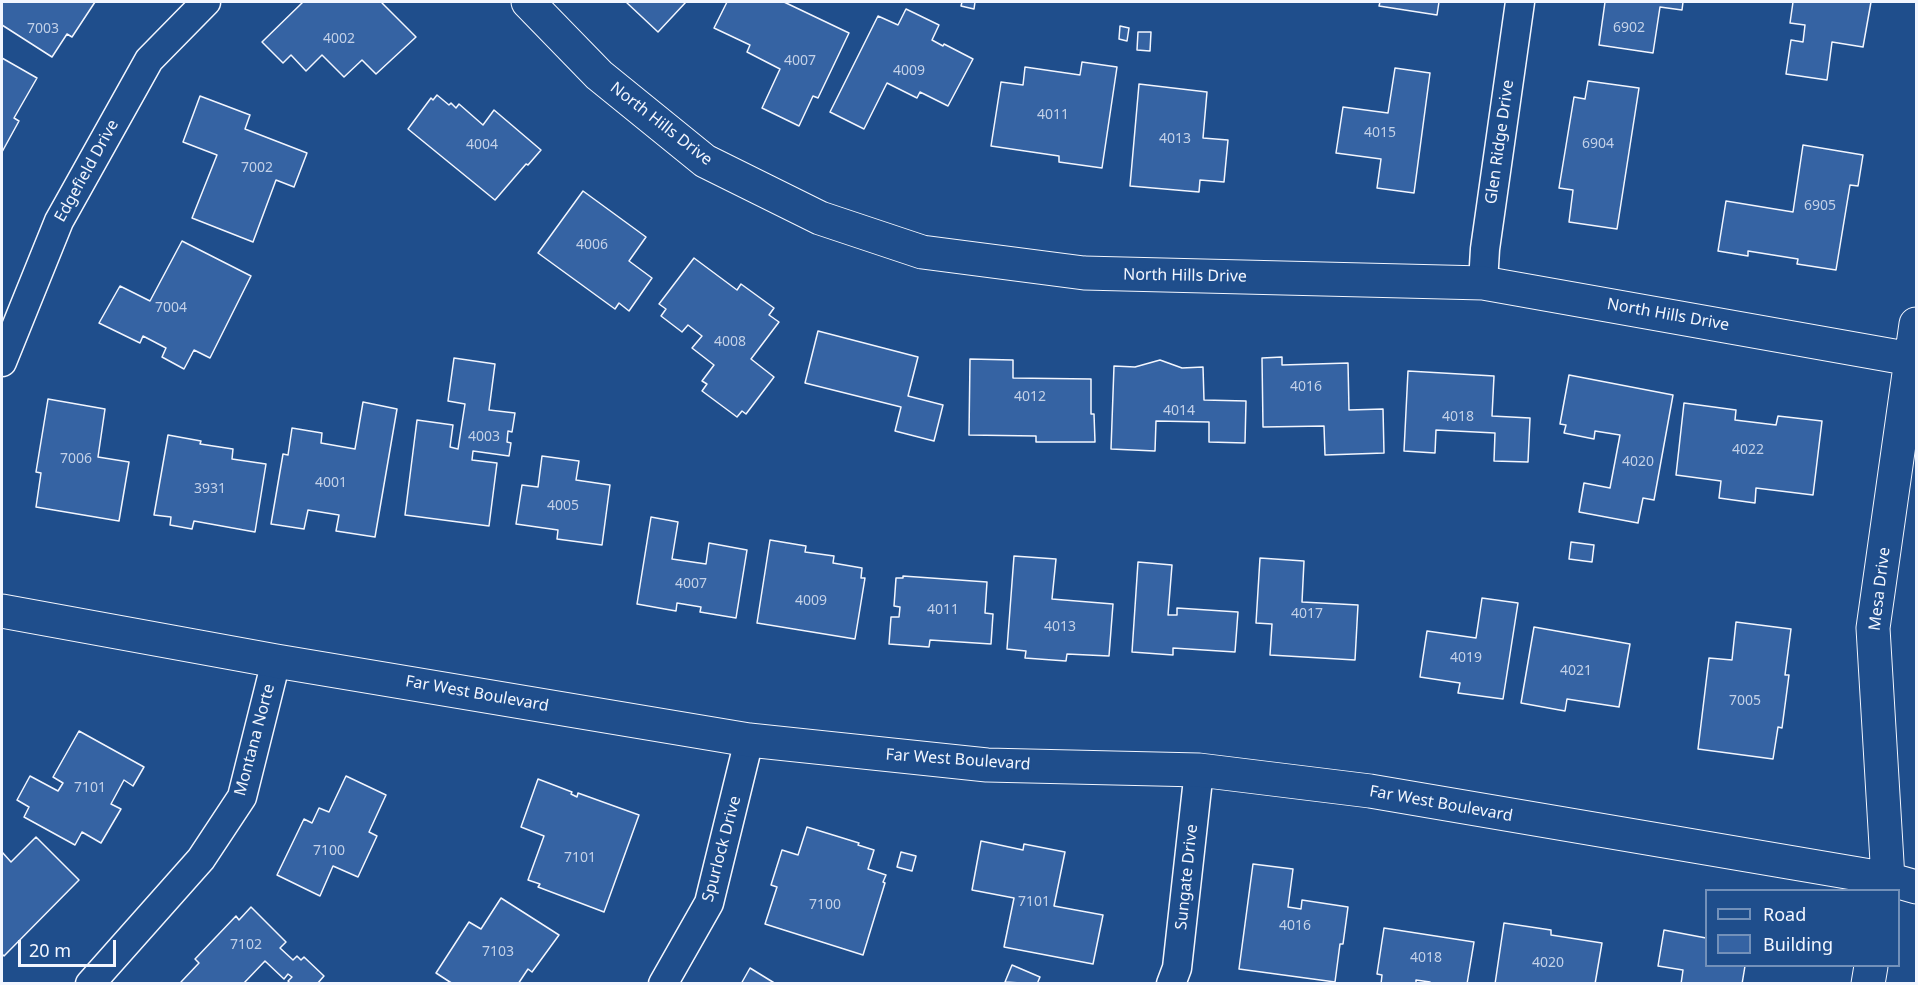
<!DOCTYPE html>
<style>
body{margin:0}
#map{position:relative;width:1918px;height:985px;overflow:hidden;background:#1f4e8c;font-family:"Noto Sans",sans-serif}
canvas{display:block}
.frame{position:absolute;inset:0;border:3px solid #f2f6ff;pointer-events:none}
.legend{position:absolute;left:1705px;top:889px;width:195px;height:78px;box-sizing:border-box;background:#1f4e8c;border:2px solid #7391ba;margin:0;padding:8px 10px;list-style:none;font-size:18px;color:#f2f6ff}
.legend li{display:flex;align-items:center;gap:12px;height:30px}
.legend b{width:30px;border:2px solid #7391ba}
.scale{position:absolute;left:18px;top:940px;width:98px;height:27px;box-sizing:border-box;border:3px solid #f2f6ff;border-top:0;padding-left:8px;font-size:18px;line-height:21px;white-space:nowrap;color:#f2f6ff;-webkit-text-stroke:4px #1f4e8c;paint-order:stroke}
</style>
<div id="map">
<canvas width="1918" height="985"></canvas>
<div class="frame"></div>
<ul class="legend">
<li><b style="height:8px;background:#1f4e8c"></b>Road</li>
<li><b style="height:16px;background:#3563a3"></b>Building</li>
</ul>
<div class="scale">20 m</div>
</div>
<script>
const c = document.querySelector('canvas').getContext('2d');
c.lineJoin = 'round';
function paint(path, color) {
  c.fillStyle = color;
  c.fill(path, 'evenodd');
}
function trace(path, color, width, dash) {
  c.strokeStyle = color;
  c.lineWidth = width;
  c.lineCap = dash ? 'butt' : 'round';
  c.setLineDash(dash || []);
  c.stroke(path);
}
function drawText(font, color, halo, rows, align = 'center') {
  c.font = font + ' "Noto Sans",sans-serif';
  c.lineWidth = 4.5;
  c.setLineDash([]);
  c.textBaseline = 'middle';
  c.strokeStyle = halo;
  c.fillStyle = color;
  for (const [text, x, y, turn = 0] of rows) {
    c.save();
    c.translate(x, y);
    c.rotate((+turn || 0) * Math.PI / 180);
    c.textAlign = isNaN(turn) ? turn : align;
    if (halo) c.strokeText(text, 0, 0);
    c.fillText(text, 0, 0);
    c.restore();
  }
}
const building = new Path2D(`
 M 2,2 L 95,2 L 72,37 L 67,34 L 52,57 L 2,25 Z
 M 303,2 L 384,2 L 382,3 L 416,37 L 376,74 L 362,60 L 344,77 L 322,55 L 306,71 L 291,55 L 283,63 L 262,42 Z
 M 626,2 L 686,2 L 658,32 Z
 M 727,2 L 784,2 L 849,33 L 818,98 L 813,96 L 799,126 L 762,108 L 780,69 L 747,52 L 750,45 L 714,28 Z
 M 962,2 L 975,2 L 974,9 L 961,6 Z
 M 1380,2 L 1439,2 L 1437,15 L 1379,6 Z
 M 1605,2 L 1683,2 L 1682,10 L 1660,7 L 1653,53 L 1599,45 Z
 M 1793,2 L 1871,2 L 1863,47 L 1832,42 L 1827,80 L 1786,74 L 1791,40 L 1803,42 L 1805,25 L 1790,23 Z
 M 906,9 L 939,25 L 932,40 L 943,46 L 944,44 L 973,59 L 948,106 L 920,92 L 917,98 L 887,83 L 864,129 L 830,112 L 878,16 L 898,25 Z
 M 1120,26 L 1129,28 L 1127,41 L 1119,39 Z
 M 1138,32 L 1151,32 L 1150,51 L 1137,50 Z
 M 2,58 L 37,78 L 14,118 L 19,121 L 2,152 Z
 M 1082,62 L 1117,67 L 1102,168 L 1059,162 L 1059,156 L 991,146 L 1001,82 L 1023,85 L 1025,67 L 1080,75 Z
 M 1395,68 L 1430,73 L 1414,193 L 1377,188 L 1381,159 L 1336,153 L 1343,107 L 1388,113 Z
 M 1588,81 L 1639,88 L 1617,229 L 1569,222 L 1573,190 L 1559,188 L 1574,97 L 1585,99 Z
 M 1139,84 L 1207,92 L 1203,138 L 1228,140 L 1224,182 L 1200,180 L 1199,192 L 1130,186 Z
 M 437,95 L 449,105 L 451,103 L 456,108 L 459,104 L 483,125 L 494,110 L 541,150 L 528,165 L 526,164 L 495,200 L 408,129 L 431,98 L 433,100 Z
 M 200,96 L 250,115 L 245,129 L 307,153 L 294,187 L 276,180 L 253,242 L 192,218 L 217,155 L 183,142 Z
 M 1803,145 L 1863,155 L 1858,186 L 1850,185 L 1836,270 L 1797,264 L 1798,259 L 1748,251 L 1748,256 L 1718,251 L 1726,201 L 1793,212 Z
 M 583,191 L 646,237 L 629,261 L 652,278 L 629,311 L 619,303 L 615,309 L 538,253 Z
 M 182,241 L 251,276 L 210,358 L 194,350 L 184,369 L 162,357 L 166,348 L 143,336 L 140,343 L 99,323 L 120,286 L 150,301 Z
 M 694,258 L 737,290 L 741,284 L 774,308 L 769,315 L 779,322 L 751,359 L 774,377 L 746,414 L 742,411 L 737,417 L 702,391 L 707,384 L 702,381 L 714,365 L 692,348 L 702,336 L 688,325 L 682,332 L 661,316 L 666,309 L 659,304 Z
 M 818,331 L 918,357 L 908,396 L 943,405 L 934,441 L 895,431 L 901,407 L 805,383 Z
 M 1282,357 L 1282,365 L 1348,363 L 1349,410 L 1383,409 L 1384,453 L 1325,455 L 1324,426 L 1263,427 L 1262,358 Z
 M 454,358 L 495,364 L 489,410 L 515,413 L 512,432 L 508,431 L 507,442 L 511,443 L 509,456 L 473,451 L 472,460 L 497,463 L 489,526 L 405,515 L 417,420 L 453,425 L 450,447 L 458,449 L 465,404 L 448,401 Z
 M 970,359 L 1013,360 L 1013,378 L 1091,379 L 1091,414 L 1094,414 L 1095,442 L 1036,442 L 1036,436 L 969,435 Z
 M 1160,360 L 1182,368 L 1203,367 L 1204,400 L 1246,401 L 1245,443 L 1209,442 L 1209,422 L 1156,421 L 1155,451 L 1111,449 L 1114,366 L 1135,367 Z
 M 1408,371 L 1494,376 L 1492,416 L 1530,418 L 1528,462 L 1494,461 L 1495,433 L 1436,430 L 1435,453 L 1404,451 Z
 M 1569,375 L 1673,395 L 1654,500 L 1643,498 L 1638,523 L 1579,512 L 1584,483 L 1610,488 L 1620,435 L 1595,431 L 1594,439 L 1564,433 L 1566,425 L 1560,424 Z
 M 48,399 L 105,409 L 98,457 L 129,462 L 119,521 L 36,507 L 41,473 L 36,472 Z
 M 363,402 L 397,409 L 375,537 L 336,531 L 339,515 L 308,510 L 304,529 L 271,524 L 283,454 L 288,455 L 292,428 L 322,433 L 321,443 L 355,449 Z
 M 1684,403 L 1736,410 L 1735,420 L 1776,425 L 1778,416 L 1822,421 L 1813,495 L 1756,488 L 1755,503 L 1719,498 L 1721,481 L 1676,475 Z
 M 168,435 L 201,441 L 200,444 L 233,449 L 232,459 L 266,464 L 255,532 L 194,521 L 192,529 L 170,525 L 171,517 L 154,515 Z
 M 542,456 L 579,461 L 576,480 L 610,485 L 602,545 L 557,539 L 558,530 L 516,524 L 522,485 L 538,487 Z
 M 651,517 L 678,522 L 672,559 L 706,564 L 709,543 L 747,550 L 736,618 L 700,612 L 701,607 L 677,603 L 676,611 L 637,604 Z
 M 770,540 L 806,546 L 805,552 L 834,556 L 833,563 L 862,568 L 861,578 L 865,578 L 855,639 L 757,623 Z
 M 1571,542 L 1594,545 L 1592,562 L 1569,559 Z
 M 1014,556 L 1056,559 L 1052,599 L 1113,604 L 1109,656 L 1067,654 L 1066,661 L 1025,658 L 1026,651 L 1007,649 Z
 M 1260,558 L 1304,561 L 1302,602 L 1358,605 L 1355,660 L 1270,655 L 1272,624 L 1256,623 Z
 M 1138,562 L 1172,565 L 1168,615 L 1177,615 L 1177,608 L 1238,612 L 1235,652 L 1173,648 L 1173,655 L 1132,652 Z
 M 903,576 L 987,582 L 985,613 L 993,614 L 991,644 L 930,640 L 929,647 L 889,644 L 891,617 L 899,617 L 900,607 L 894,606 L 896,578 L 903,578 Z
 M 1482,598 L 1518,603 L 1503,699 L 1458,693 L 1460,683 L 1420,677 L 1427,631 L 1476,638 Z
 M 1736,622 L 1791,629 L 1785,675 L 1789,675 L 1782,728 L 1778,727 L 1773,759 L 1698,749 L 1709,658 L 1732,660 Z
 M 1534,627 L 1630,644 L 1619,707 L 1567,699 L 1565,711 L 1521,703 Z
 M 79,731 L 144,767 L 133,786 L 124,780 L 111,804 L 121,809 L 101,843 L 82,832 L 75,845 L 24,817 L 29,807 L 17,800 L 30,776 L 58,791 L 63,783 L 53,777 Z
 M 346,776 L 386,795 L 369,832 L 377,836 L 358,877 L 333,866 L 320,896 L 277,875 L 304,819 L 312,823 L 319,808 L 329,812 Z
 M 538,779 L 572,792 L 571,794 L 577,797 L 578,793 L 639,815 L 604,912 L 538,887 L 540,884 L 528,880 L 544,836 L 521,827 Z
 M 807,827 L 859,843 L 858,845 L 874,850 L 868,869 L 886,875 L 883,882 L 885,883 L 863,955 L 765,924 L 777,887 L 771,885 L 782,850 L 798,855 Z
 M 36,837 L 79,880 L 4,956 L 2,954 L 2,852 L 11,862 Z
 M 981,841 L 1023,850 L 1024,844 L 1065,852 L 1054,906 L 1103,915 L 1093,964 L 1004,947 L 1014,898 L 972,890 Z
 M 901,852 L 916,856 L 912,871 L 897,867 Z
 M 1253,864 L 1293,869 L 1288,907 L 1301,909 L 1302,900 L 1348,907 L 1343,944 L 1340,944 L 1335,982 L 1239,969 Z
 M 501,898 L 559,935 L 532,972 L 528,969 L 518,984 L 453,984 L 436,973 L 469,922 L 481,929 Z
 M 251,907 L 286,942 L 280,948 L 293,960 L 297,956 L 301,960 L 304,957 L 324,976 L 317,984 L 291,984 L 288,981 L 292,977 L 288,974 L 284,979 L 265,961 L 243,984 L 182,984 L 181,982 L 199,963 L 195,959 L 236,916 L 239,920 Z
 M 1504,923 L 1551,930 L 1551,935 L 1602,943 L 1595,984 L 1495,984 Z
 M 1384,928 L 1474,942 L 1467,984 L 1430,984 L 1430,982 L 1416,980 L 1416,984 L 1381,984 L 1382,975 L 1377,974 Z
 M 1664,930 L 1706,938 L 1706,966 L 1745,966 L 1742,984 L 1681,984 L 1683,970 L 1658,966 Z
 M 1012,965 L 1040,977 L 1037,984 L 1005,982 Z
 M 750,968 L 776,984 L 741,984 Z`);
paint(building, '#3563a3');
trace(building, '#f2f6ff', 1.5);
const minor = new Path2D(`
 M 1483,283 L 1485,249 L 1520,2
 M 2,362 L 59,221 L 149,60 L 206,2
 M 90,984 L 201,859 L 242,797 L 276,661
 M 663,984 L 709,903 L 749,740
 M 1171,984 L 1177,968 L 1199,770`);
const tertiary = new Path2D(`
 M 528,2 L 599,75 L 705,161 L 820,218 L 922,252 L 1084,273 L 1483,283 L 1911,359
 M 2,611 L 276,661 L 749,740 L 987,765 L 1199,770 L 1370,791 L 1888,879 L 1916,887
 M 1885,890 L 1888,879 L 1873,628 L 1916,324
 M 1868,984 L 1871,966`);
trace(minor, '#f2f6ff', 31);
trace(tertiary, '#f2f6ff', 35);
trace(minor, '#1f4e8c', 28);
trace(tertiary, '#1f4e8c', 33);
drawText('14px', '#c3d1e8', null, [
 ["6902",1629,28],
 ["7003",43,29],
 ["4002",339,39],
 ["4007",800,61],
 ["4009",909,71],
 ["4011",1053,115],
 ["4015",1380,133],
 ["4013",1175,139],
 ["6904",1598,144],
 ["4004",482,145],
 ["7002",257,168],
 ["6905",1820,206],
 ["4006",592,245],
 ["7004",171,308],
 ["4008",730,342],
 ["4016",1306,387],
 ["4012",1030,397],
 ["4014",1179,411],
 ["4018",1458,417],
 ["4003",484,437],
 ["4022",1748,450],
 ["7006",76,459],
 ["4020",1638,462],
 ["4001",331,483],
 ["3931",210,489],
 ["4005",563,506],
 ["4007",691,584],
 ["4009",811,601],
 ["4011",943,610],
 ["4017",1307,614],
 ["4013",1060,627],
 ["4019",1466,658],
 ["4021",1576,671],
 ["7005",1745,701],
 ["7101",90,788],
 ["7100",329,851],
 ["7101",580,858],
 ["7101",1034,902],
 ["7100",825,905],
 ["4016",1295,926],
 ["7102",246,945],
 ["7103",498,952],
 ["4018",1426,958],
 ["4020",1548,963]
]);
drawText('16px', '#f2f6ff', '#1f4e8c', [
 ["North Hills Drive",661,124,38],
 ["Glen Ridge Drive",1500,142,-82],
 ["Edgefield Drive",87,171,-61],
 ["North Hills Drive",1185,276,1],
 ["North Hills Drive",1668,315,10],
 ["Mesa Drive",1880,589,-83],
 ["Far West Boulevard",477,694,10],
 ["Montana Norte",255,740,-75],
 ["Far West Boulevard",958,760,4],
 ["Far West Boulevard",1441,804,10],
 ["Spurlock Drive",722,849,-75],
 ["Sungate Drive",1187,877,-84]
]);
</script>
